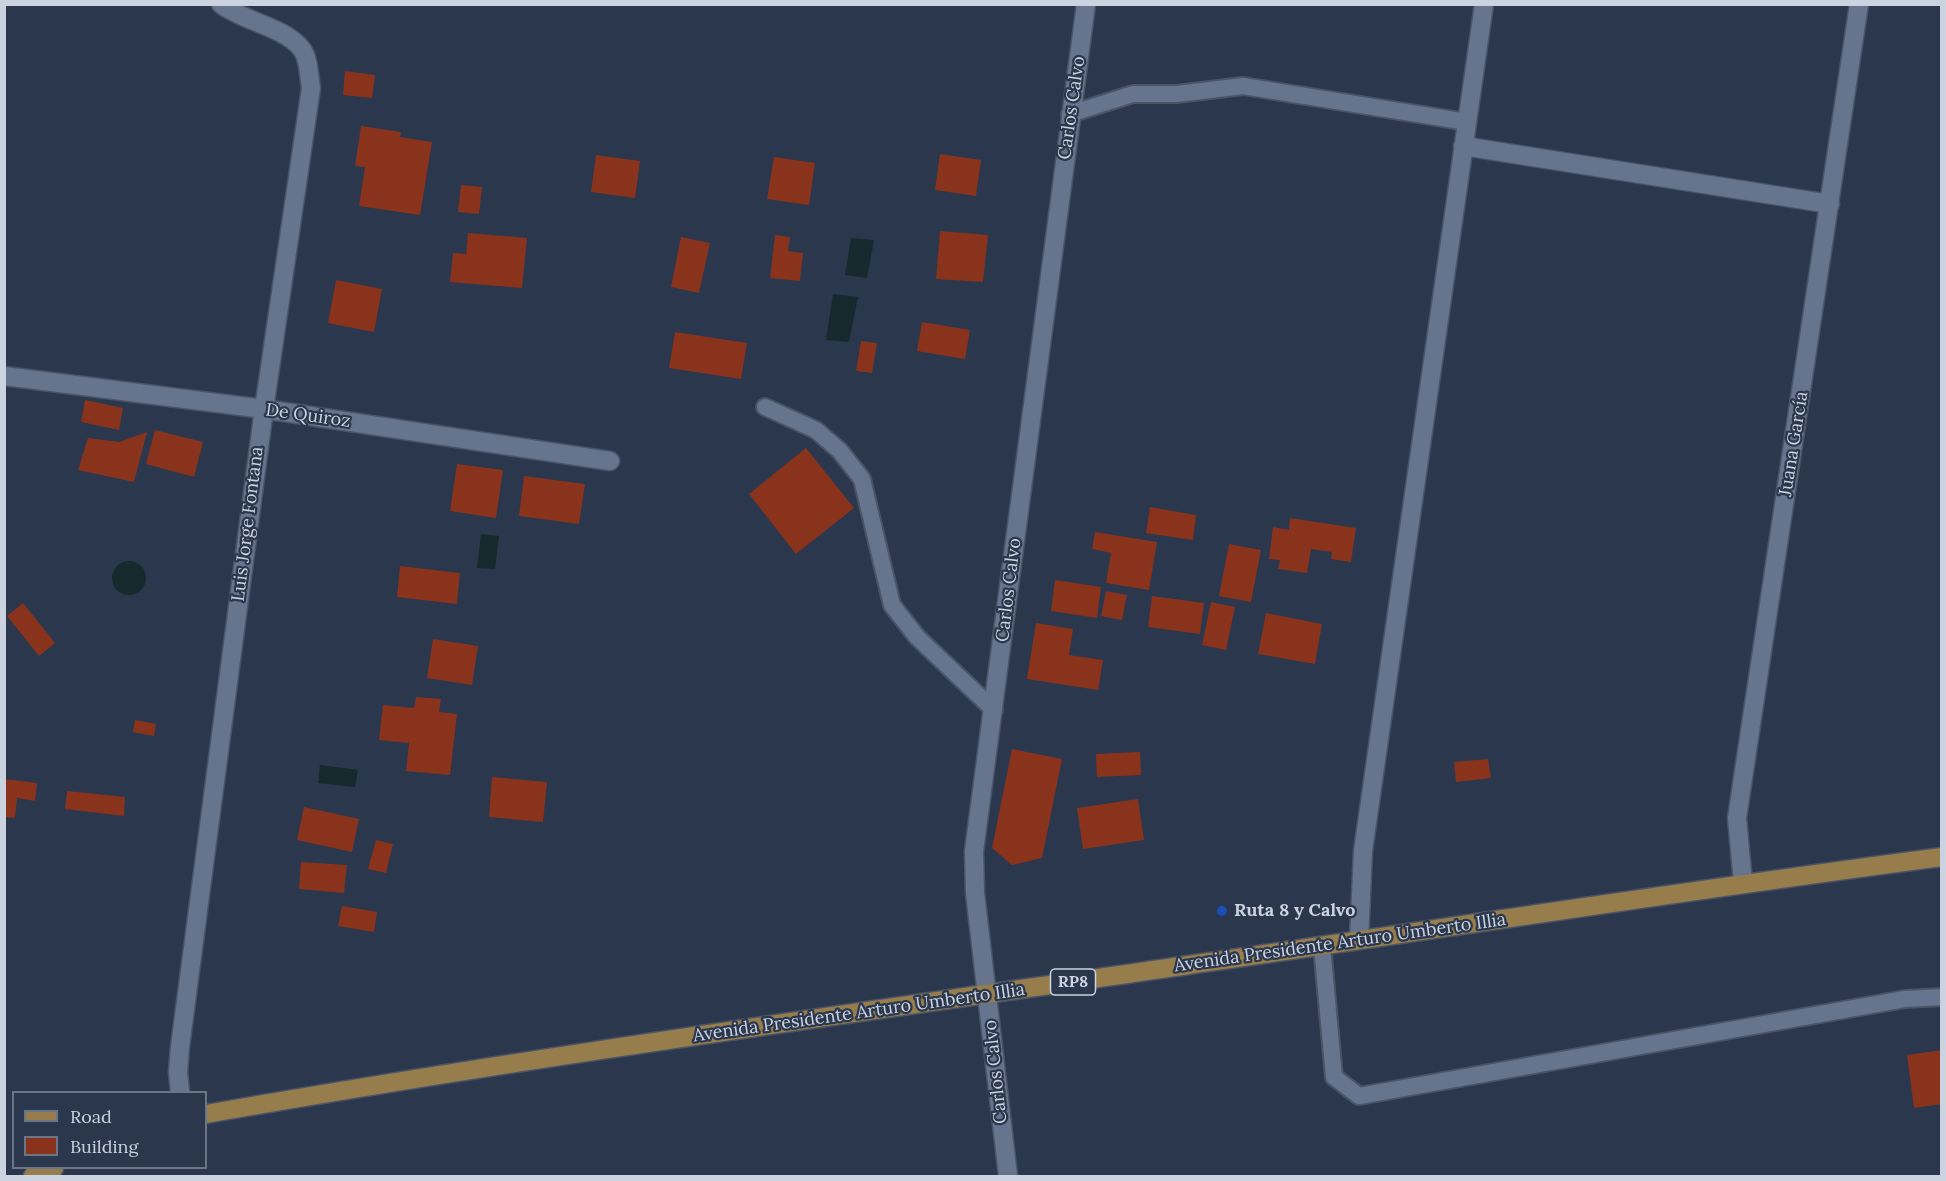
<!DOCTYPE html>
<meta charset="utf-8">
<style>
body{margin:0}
#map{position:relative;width:1946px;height:1181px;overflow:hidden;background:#2a374d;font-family:Lora,serif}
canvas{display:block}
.frame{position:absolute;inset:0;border:6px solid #cbd3e1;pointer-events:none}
.legend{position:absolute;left:12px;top:1091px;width:195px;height:78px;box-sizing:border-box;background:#2a374d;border:2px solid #6a7588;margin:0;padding:8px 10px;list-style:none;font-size:18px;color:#cbd3e1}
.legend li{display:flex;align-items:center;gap:12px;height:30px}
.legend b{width:30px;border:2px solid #6a7588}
</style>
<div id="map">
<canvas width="1946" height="1181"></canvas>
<div class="frame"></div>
<ul class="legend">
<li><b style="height:8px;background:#977d4b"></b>Road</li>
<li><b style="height:16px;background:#8a331c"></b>Building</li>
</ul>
</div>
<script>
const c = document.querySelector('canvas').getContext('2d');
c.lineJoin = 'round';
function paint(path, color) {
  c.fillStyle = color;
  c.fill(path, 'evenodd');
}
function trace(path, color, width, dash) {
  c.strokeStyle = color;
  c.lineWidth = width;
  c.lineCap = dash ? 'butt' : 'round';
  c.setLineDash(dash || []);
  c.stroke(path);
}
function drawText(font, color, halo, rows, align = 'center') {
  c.font = font + ' Lora,serif';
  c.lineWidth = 4.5;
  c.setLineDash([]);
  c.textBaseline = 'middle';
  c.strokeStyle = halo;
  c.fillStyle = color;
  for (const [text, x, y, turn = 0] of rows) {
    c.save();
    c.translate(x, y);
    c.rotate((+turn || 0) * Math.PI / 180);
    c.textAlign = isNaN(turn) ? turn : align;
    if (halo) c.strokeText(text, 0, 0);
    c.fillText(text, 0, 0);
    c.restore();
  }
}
paint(new Path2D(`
 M 851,238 L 874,240 L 867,278 L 845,275 Z
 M 833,294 L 858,297 L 849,342 L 826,340 Z
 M 481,534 L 499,536 L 495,569 L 477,568 Z
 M112 578a17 17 0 1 1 34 0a17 17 0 1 1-34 0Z
 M 320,765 L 358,770 L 355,787 L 318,783 Z`), '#17292d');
paint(new Path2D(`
 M 345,71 L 375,75 L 372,98 L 343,95 Z
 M 361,126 L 401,132 L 400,137 L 432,142 L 420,215 L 359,206 L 365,167 L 355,166 Z
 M 940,154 L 981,160 L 976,196 L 935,190 Z
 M 596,155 L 640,161 L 635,198 L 591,192 Z
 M 774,157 L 815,163 L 809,205 L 767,199 Z
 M 461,185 L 482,187 L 479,214 L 458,212 Z
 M 940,231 L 988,235 L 983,282 L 936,279 Z
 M 468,233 L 527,238 L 522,288 L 450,282 L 453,253 L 466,254 Z
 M 775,235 L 790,237 L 788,251 L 803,253 L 800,281 L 770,278 Z
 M 681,237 L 710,243 L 699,293 L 671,287 Z
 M 336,280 L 382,289 L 374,332 L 328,323 Z
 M 922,322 L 970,330 L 965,359 L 917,351 Z
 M 675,332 L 747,343 L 741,379 L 669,368 Z
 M 861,341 L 877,343 L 872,373 L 856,371 Z
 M 85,400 L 123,408 L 119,430 L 81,422 Z
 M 155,430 L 203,442 L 194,477 L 146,464 Z
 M 147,432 L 134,482 L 78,470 L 88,438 L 119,442 Z
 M 806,448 L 854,508 L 796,554 L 749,494 Z
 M 457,464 L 503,470 L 496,518 L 450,511 Z
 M 524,476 L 585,484 L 579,524 L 519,516 Z
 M 1150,507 L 1196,515 L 1193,540 L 1146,533 Z
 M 1290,518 L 1356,528 L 1351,562 L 1331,559 L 1332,552 L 1311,549 L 1307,573 L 1278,569 L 1280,560 L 1269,559 L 1273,527 L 1289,530 Z
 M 1095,532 L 1157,542 L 1149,590 L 1106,583 L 1111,553 L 1092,549 Z
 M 1229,544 L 1261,550 L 1251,602 L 1219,596 Z
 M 400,566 L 460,573 L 457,604 L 397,597 Z
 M 1055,580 L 1101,587 L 1097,618 L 1051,611 Z
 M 1106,591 L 1127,595 L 1122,620 L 1101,616 Z
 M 1152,596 L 1204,603 L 1200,634 L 1148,627 Z
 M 1211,602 L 1235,607 L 1226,650 L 1202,645 Z
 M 23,603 L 55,643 L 39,656 L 7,616 Z
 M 1266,613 L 1322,624 L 1315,664 L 1258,654 Z
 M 1036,623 L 1073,629 L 1069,655 L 1103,660 L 1098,690 L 1027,679 Z
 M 433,639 L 478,646 L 472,685 L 427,678 Z
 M 416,697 L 441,699 L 439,712 L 457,714 L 450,775 L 406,771 L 409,743 L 379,740 L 383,705 L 414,708 Z
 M 135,720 L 156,724 L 154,736 L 133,732 Z
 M 1012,749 L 1062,759 L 1042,858 L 1012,865 L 992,848 Z
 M 1140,752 L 1141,775 L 1097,777 L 1096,754 Z
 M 1488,759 L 1491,778 L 1456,782 L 1454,762 Z
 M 492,777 L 547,782 L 543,822 L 489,817 Z
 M 4,779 L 37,783 L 35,801 L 17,798 L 15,818 L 4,817 Z
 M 67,791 L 125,797 L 124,816 L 65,809 Z
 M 1138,799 L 1144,840 L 1083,849 L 1077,808 Z
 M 304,807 L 359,819 L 352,852 L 297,840 Z
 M 376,840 L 393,844 L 386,873 L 368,869 Z
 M 301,862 L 347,865 L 344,893 L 299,889 Z
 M 342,906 L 377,912 L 374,932 L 338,926 Z
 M 1942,1050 L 1942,1104 L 1914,1108 L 1907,1055 Z`), '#8a331c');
const lane = new Path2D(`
 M 1070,114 L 1133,94 L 1177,94 L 1243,86 L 1467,122
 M 765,407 L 816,430 L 840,451 L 862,479 L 892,605 L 917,637 L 994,710
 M 1322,946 L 1334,1077 L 1359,1096 L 1905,999 L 1942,997`);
const street = new Path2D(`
 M 1463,146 L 1830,204
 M 4,376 L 264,409 L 610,461
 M 1743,883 L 1737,818 L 1859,4
 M 1359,940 L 1363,851 L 1484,4
 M 180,1092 L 178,1072 L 180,1047 L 264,409 L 311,88 C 309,77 309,64 305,55 C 295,29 243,22 221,4
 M 1008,1176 L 975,893 L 974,851 L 1086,4`);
const primary = new Path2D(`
 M 206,1114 C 530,1057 856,1013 1182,966 C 1435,930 1688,890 1942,857
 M 33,1176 L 54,1168`);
trace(lane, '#4a5466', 20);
trace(street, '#4a5466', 21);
trace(primary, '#4a5466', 21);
trace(lane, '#66748d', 16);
trace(street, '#66748d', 18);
trace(primary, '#977d4b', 18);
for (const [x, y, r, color] of [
 [1222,911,6,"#1a4fb4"]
]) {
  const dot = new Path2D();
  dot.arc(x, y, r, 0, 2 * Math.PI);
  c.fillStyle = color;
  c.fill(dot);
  trace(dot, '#2a374d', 2);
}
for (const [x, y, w] of [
 [1073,982,45]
]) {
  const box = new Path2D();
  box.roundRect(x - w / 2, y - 13, w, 26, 4.5);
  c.fillStyle = '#2a374d';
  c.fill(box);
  trace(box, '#cbd3e1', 1.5);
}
drawText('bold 16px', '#cbd3e1', null, [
 ["RP8",1073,982]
]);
drawText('18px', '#cbd3e1', '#2a374d', [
 ["Carlos Calvo",1072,108,-82],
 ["De Quiroz",308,416,8],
 ["Juana García",1794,444,-81],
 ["Luis Jorge Fontana",248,524,-83],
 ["Carlos Calvo",1009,590,-83],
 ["Avenida Presidente Arturo Umberto Illia",1340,943,-8],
 ["Avenida Presidente Arturo Umberto Illia",859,1013,-8],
 ["Carlos Calvo",996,1072,-96]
]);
drawText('bold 18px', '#cbd3e1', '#2a374d', [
 ["Ruta 8 y Calvo",1234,911]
], 'left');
</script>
